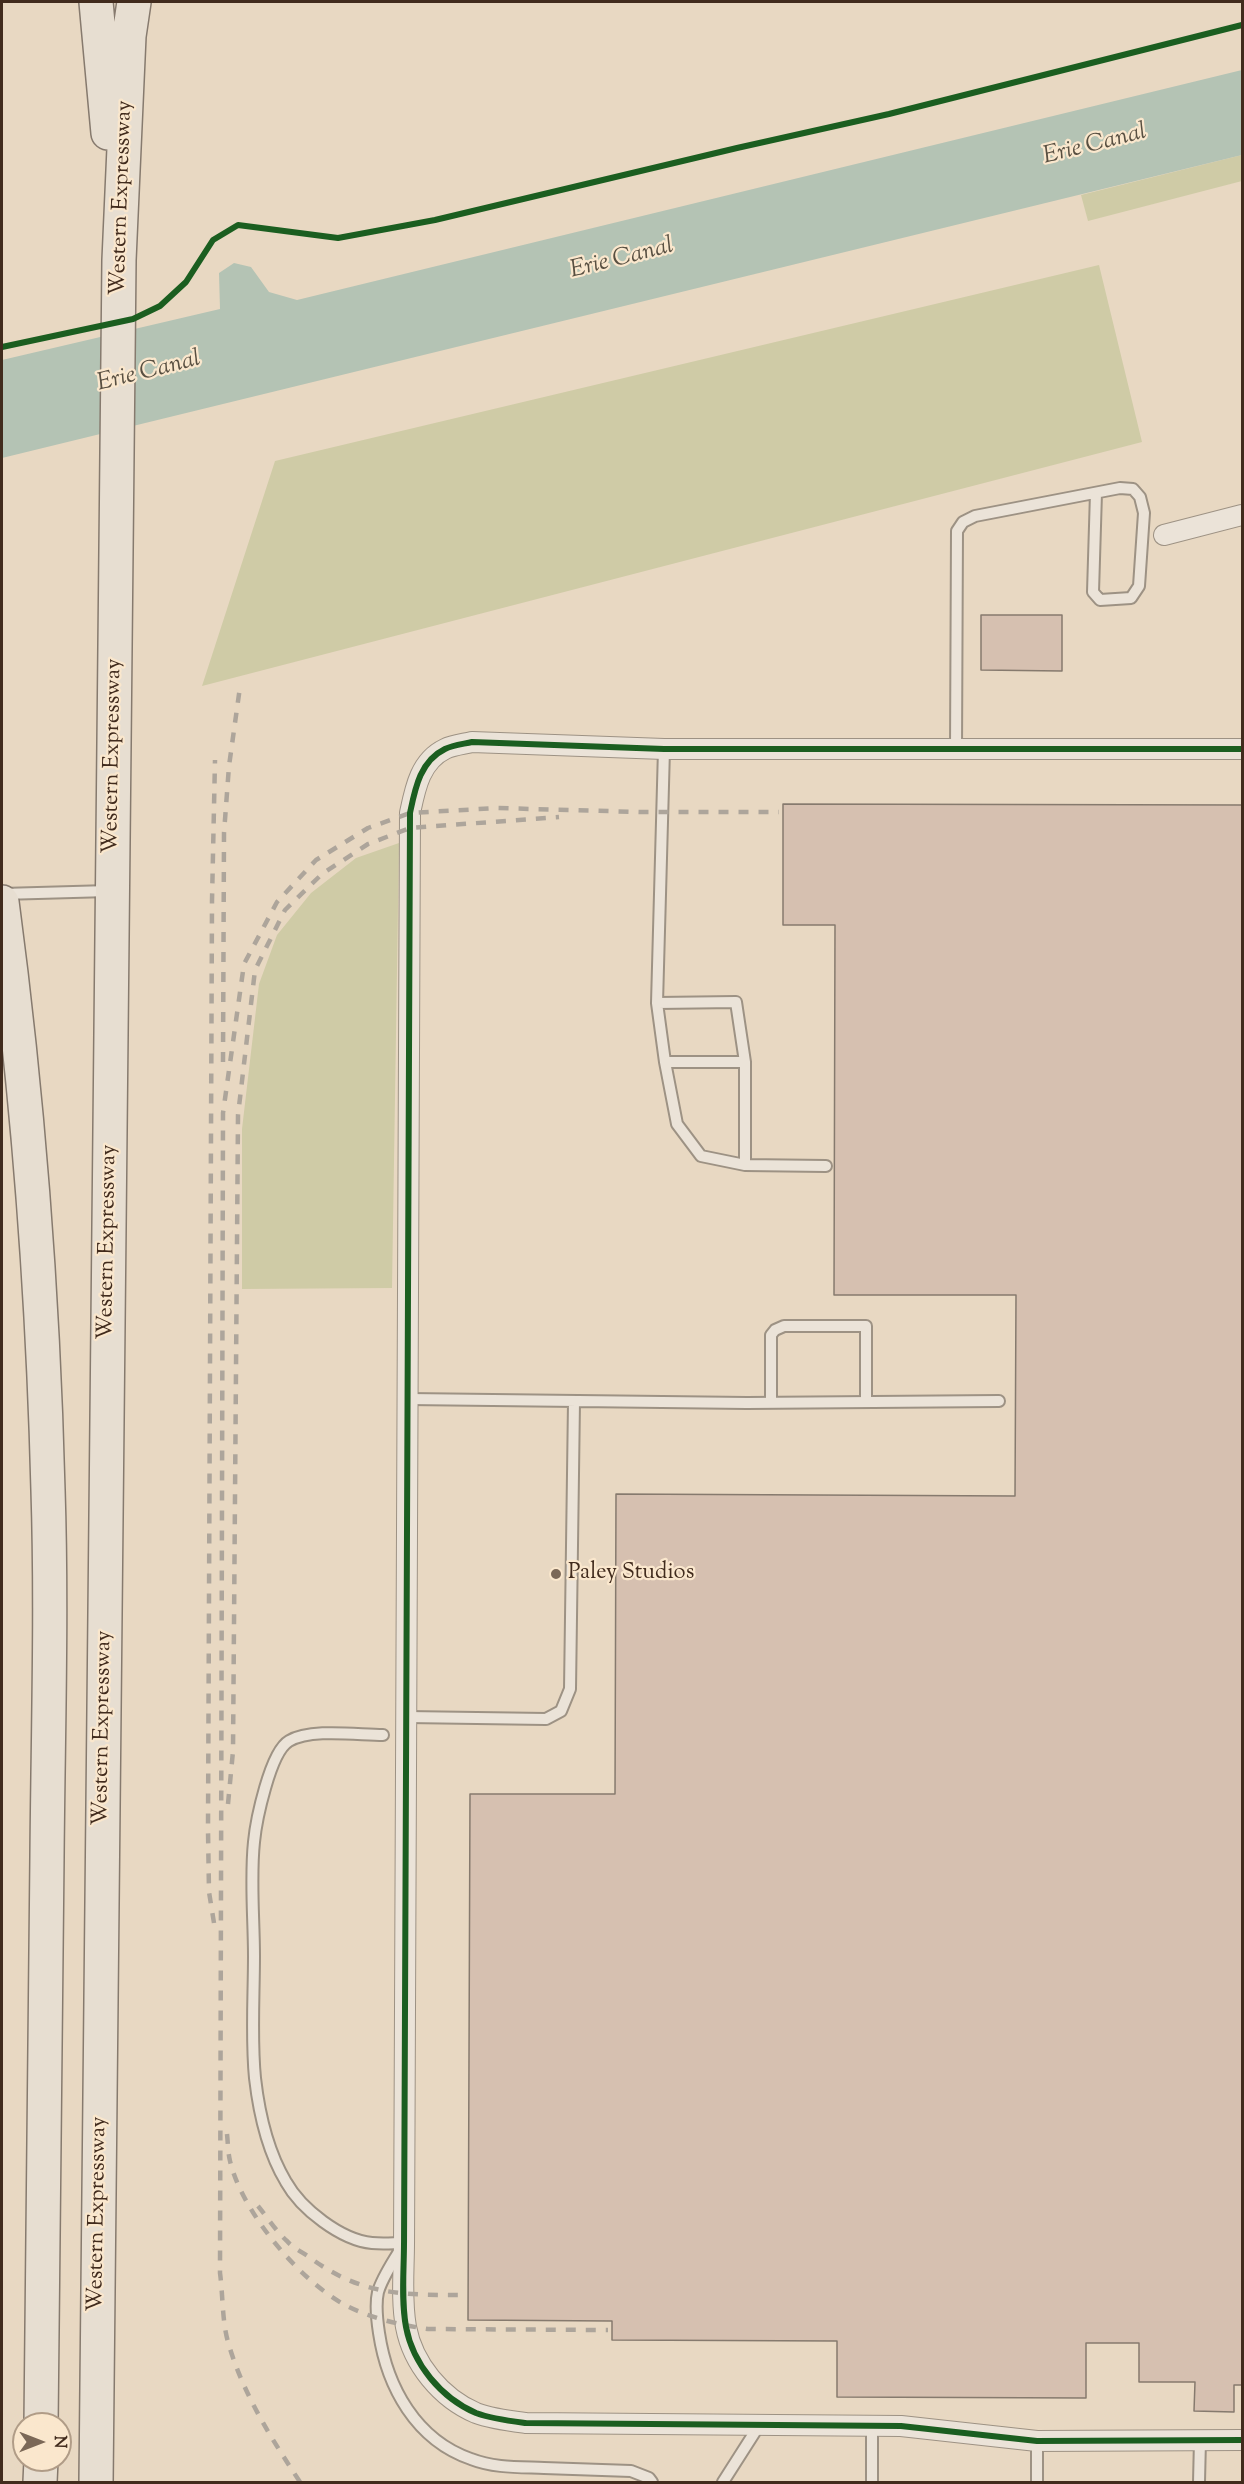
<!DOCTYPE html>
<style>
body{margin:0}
#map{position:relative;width:1244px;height:2484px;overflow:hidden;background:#e8d8c2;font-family:"Sorts Mill Goudy",serif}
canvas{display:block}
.frame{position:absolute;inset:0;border:3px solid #412b1d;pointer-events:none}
.north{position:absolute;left:12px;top:2412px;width:60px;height:60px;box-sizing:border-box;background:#fae7cd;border:2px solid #b09c87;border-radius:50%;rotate:90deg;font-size:16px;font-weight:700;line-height:24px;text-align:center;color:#412b1d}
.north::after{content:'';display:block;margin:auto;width:21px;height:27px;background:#7b6857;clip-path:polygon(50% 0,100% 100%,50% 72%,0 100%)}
</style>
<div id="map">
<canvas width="1244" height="2484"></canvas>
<div class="frame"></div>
<div class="north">N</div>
</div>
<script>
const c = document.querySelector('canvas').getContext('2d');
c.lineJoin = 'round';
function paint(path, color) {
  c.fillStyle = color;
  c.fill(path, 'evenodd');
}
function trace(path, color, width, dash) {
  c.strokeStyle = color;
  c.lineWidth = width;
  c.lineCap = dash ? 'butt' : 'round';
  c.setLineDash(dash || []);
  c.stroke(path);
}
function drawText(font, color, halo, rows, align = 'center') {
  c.font = font + ' "Sorts Mill Goudy",serif';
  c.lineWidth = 4.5;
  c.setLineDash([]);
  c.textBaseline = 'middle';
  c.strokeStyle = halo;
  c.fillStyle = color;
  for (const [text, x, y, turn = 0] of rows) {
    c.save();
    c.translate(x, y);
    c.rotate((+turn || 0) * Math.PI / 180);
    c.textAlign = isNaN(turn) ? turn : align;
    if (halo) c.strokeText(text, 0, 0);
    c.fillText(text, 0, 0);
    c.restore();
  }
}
paint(new Path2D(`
 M 1242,155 L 1242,181 L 1088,221 L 1081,195 Z
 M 1099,265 L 1142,442 L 202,686 L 275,461 Z
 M 399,843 L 392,1288 L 242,1289 L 242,1129 L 259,984 L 277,935 L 311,893 L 356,858 Z`), '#cfcba6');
paint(new Path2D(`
 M 1242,70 L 1242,155 L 2,458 L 2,360 L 220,309 L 219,273 L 234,263 L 251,267 L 269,292 L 297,300 Z`), '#b4c3b4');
const building = new Path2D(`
 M 981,615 L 1062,615 L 1062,671 L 981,670 Z
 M 783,804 L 1242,805 L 1242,2385 L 1234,2385 L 1234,2412 L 1194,2411 L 1195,2382 L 1139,2382 L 1139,2343 L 1086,2343 L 1086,2398 L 837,2397 L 837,2341 L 612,2340 L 612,2321 L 468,2320 L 470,1794 L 615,1794 L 616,1494 L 1015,1496 L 1016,1295 L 834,1295 L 835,925 L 783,925 Z`);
paint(building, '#d6c0b0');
trace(building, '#867a6e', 1.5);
const lane = new Path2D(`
 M 956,749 L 957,531 L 963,522 L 975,516 L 1120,488 L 1133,489 L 1140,497 L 1144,513 L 1139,586 L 1131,598 L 1100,600 L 1093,592 L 1096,493
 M 2,894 L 109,891
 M 657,1003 L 736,1002 L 745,1062 L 665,1062 L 657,1003 L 664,749
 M 665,1062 L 677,1124 L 701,1156 L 745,1165 L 826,1166
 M 745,1062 L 745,1165
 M 408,1399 L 747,1403 L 999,1401
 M 771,1403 L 771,1335 L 775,1330 L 784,1326 L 866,1326 L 866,1402
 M 407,1717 L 546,1719 L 561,1711 L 570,1689 L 574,1402
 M 383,1735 C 358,1735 311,1728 289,1741 C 270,1752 256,1821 254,1842 C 250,1879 254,1919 254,1956 C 254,1996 251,2038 255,2078 C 259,2113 268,2152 286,2182 C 301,2209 341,2240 372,2243 C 383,2244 394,2243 404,2243 C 396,2258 383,2275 378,2292 C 375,2305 377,2320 379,2333 C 387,2387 416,2440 471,2459 C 494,2468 519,2467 544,2468 C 573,2469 602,2470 631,2471 L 649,2478 L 652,2482
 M 872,2426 L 872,2482
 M 1037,2441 L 1037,2482
 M 723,2482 L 760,2424
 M 1199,2482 L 1200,2440`);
const street = new Path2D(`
 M 1164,535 L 1242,515
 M 1242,749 L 664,749 L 472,742 C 464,744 453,745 445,749 C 420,761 415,789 410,813 L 404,2243 C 404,2270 401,2300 406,2327 C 413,2364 441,2398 476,2413 C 492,2419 510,2421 526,2423 L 901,2426 L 1037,2441 L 1242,2440`);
const highway = new Path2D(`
 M 96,2 L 108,133
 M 2,902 C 28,1097 43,1293 48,1490 C 52,1612 48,1735 47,1857 C 45,2046 43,2235 41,2424
 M 40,2482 L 41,2460
 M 96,2482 L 119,260 L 129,36 L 134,2`);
trace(lane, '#9d9284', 14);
trace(street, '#9d9284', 22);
trace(highway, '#867a6e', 36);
trace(lane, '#ebe3d8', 10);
trace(street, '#ebe3d8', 20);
trace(highway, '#e7ded1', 33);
trace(new Path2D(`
 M 223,1062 L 224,833 L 229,766 L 240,687
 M 228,1804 L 233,1751 L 238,1115 L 255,970 L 285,910 L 322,874 L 368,844 L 410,828 L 559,817
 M 214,1923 L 209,1892 L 208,1830 L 212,901 L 215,760
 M 227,2134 C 228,2143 228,2153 230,2161 C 242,2212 299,2280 345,2305 C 370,2318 400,2325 428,2329 L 608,2330
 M 258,2206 C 267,2217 276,2231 287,2241 C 293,2248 302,2252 309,2257 C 362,2296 403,2295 466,2295
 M 300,2482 C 271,2438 243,2394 228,2342 C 222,2321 223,2295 220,2273 L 223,1113 L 244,964 L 277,902 L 316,860 L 368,828 L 410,813 L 497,808 L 640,812 L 779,812`), '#ada59b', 4.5, [10, 10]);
trace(new Path2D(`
 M 2,347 L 133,319 L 160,306 L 186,282 L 213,240 L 238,225 L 338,238 L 435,220 L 737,148 L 889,114 L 1242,25
 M 1242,749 L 664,749 L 472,742 C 464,744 453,745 445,749 C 420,761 415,789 410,813 L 404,2243 C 404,2270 401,2300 406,2327 C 413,2364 441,2398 476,2413 C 492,2419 510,2421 526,2423 L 901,2426 L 1037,2441 L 1242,2440`), '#1b5e20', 6);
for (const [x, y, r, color] of [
 [556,1574,6,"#7b6857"]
]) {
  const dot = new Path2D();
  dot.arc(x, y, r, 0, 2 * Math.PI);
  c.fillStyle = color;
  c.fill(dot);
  trace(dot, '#fae7cd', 2);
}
drawText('22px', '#412b1d', '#fae7cd', [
 ["Western Expressway",123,198,-88],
 ["Western Expressway",114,756,-89],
 ["Western Expressway",109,1242,-89],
 ["Western Expressway",104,1728,-89],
 ["Western Expressway",99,2214,-89]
]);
drawText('22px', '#412b1d', '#fae7cd', [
 ["Paley Studios",568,1574]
], 'left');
drawText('italic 24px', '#584f41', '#fae7cd', [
 ["Erie Canal",1095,146,-14],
 ["Erie Canal",622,260,-14],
 ["Erie Canal",149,373,-14]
]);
</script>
